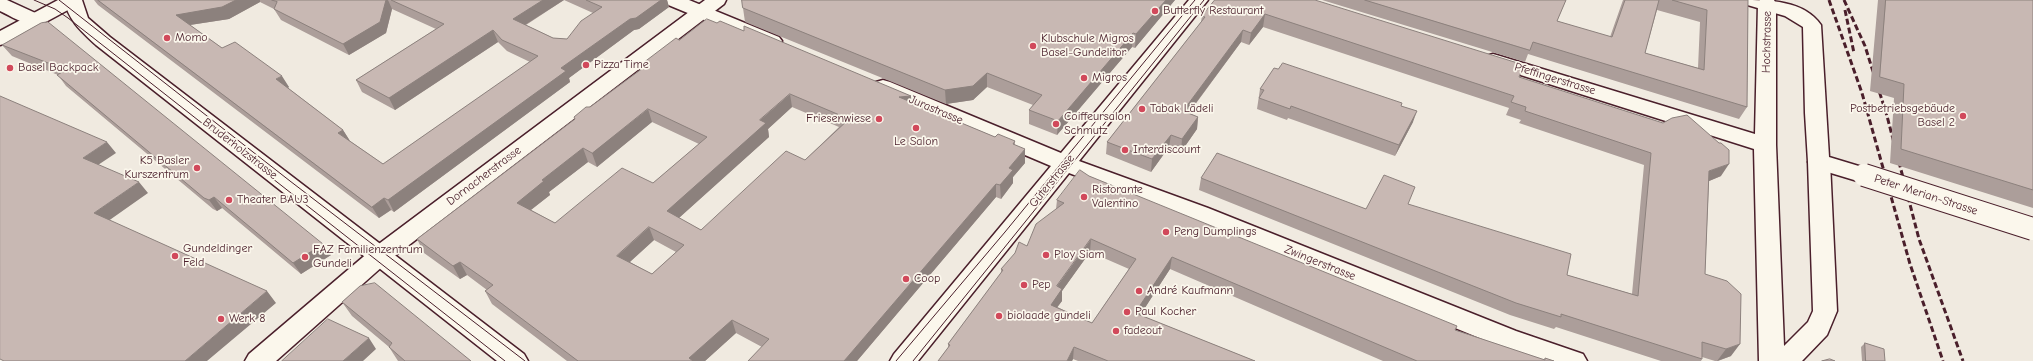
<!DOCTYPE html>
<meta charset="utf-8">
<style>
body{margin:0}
canvas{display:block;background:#f0eae0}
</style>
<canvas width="2033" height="361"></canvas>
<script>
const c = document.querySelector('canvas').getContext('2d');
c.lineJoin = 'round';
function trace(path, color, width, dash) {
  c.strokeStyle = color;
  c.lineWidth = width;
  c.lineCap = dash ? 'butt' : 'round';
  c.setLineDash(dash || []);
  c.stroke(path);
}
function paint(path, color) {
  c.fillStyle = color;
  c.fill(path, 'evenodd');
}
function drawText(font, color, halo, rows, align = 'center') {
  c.font = font + ' "Comic Neue",sans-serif';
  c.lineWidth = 3.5;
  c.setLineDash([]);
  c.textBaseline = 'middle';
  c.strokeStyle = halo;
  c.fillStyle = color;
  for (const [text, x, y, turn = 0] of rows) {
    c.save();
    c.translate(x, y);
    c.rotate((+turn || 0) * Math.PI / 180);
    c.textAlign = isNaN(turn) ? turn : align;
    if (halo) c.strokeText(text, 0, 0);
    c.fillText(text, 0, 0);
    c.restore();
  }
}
const minor = new Path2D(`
 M 0,0 L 7,0 L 42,16 L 44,20 L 42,24 C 28,28 13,17 0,11 Z
 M 64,0 L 82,0 L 88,18 L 110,37 L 524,354 L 528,361 L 497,361 L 96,45 C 81,31 69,21 64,0 Z
 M 664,0 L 689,0 L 779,37 L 782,41 L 779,45 L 772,47 L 765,45 L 666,4 Z
 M 1189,0 L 1208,0 L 1079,161 L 1208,208 L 1516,331 L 1583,354 L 1587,361 L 1543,361 L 1499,346 L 1192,220 L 1069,173 L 918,361 L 890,361 L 894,354 L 1051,166 L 876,92 L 873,87 L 876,82 L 883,80 L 890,82 L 1061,153 Z
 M 1760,0 L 1774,0 L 1776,4 L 1776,145 L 1784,346 L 1808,322 L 1813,311 L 1808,162 L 1811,157 L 1819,154 L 1827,157 L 1830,162 L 1837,311 L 1827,335 L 1802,361 L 1759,361 L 1754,149 L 1486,64 L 1483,60 L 1486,56 L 1493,54 L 1500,56 L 1755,134 L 1758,4 Z`);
const tertiary = new Path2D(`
 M 1742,0 C 1768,0 1804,0 1821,25 L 1829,157 L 1872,170 L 1875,175 L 1872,180 L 1864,183 L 1811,167 L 1808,162 L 1805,113 L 1803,27 L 1785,16 L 1744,4 Z`);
const secondary = new Path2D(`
 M 58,0 L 81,0 L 79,4 L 7,43 L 0,45 L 0,31 Z
 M 705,0 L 726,0 L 724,4 L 392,258 L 276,361 L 245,361 L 249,354 L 376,246 Z`);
trace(minor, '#4a1f2b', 3);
trace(tertiary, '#4a1f2b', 3);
trace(secondary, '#4a1f2b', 3);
paint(minor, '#fbf7ec');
paint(tertiary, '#fbf7ec');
paint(secondary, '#fbf7ec');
trace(new Path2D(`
 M 34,0 L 55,9 L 68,18 L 505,361
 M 59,0 L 290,181 L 525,361
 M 896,361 L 1005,232 L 1195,0
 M 913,361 L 1204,0`), '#4a1f2b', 1);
trace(new Path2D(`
 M 1829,0 L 1862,93 L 1910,264 L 1943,361
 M 1844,0 L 1865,46 L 1887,116 L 1919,239 L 1963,361
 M 1845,10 L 1854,53`), '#4a1f2b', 3, [6, 3]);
const tertiaryBridge = new Path2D(`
 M 1864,175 L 2033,229`);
trace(tertiaryBridge, '#4a1f2b', 24, []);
trace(tertiaryBridge, '#fbf7ec', 22);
paint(new Path2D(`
 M 94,0 L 667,0 L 669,7 L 639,29 L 634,30 L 569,78 L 570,82 L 394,212 L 391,210 L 379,218 L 98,5 ZM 564,0 L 593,13 L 567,39 L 553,38 L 526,25 ZM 260,2 L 274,9 L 281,20 L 349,55 L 386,33 L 392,9 L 436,29 L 356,80 L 362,92 L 395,110 L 498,42 L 507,51 L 530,62 L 383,164 L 350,141 L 343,130 L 288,88 L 289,87 L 222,48 L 190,25 L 229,19 Z
 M 742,0 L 1175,0 L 1135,48 L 1132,47 L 1057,135 L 1029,124 L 1029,110 L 1033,105 L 987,87 L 973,100 L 946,104 L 745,22 L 743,8 Z
 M 1215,0 L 1519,77 L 1721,176 L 1709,181 L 1705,274 L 1731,356 L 1718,361 L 1715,361 L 1702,357 L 1702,359 L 1701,361 L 1661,361 L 1556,327 L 1554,329 L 1510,315 L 1199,190 L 1201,178 L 1366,209 L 1408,204 L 1567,275 L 1632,294 L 1644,165 L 1519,123 L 1521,120 L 1506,115 L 1509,108 L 1263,27 L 1249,45 L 1241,42 L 1189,113 L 1198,117 L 1197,129 L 1181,152 L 1169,147 L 1151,172 L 1106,154 L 1107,142 L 1201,22 L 1202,16 Z
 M 1322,0 L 1566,0 L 1557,21 L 1610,37 L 1623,0 L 1748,0 L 1747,107 L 1739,119 L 1528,54 L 1525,62 ZM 1657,10 L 1700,22 L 1698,68 L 1645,53 Z
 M 1878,0 L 2033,0 L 2033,208 L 1890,163 L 1894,98 L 1870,91 Z
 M 41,23 L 331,255 L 301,274 L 222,208 L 217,211 L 213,209 L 66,86 L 58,75 L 12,56 L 2,45 Z
 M 717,23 L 744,31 L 911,96 L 911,102 L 995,137 L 1015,141 L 1015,145 L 1025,163 L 1013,177 L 1013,183 L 1001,199 L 996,197 L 857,361 L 748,361 L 762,347 L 736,333 L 705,361 L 567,361 L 492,304 L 485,291 L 487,290 L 467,275 L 460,279 L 424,253 L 417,239 L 644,67 L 643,63 L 679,40 ZM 792,107 L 839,127 L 805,160 L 701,230 L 679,218 L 769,137 L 768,129 ZM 652,122 L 699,144 L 653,183 L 555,223 L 531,210 L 550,195 L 549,192 L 588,162 L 597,167 ZM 654,240 L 676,252 L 652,274 L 630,262 Z
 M 1260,89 L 1401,106 L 1413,122 L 1395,156 L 1288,118 L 1287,120 L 1257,109 Z
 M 1089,176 L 1455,330 L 1544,360 L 1545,358 L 1554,361 L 1383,361 L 1170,269 L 1140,315 L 1255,361 L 1078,361 L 1073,359 L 1072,361 L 938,361 L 948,348 L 948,344 L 1001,273 L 1001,269 L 1027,246 L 1056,209 L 1057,200 ZM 1090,252 L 1129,269 L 1092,323 L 1057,307 L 1062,301 L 1062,291 Z
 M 342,302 L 471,361 L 398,361 L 389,347 L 352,316 Z
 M 1865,343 L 1885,361 L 1862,361 L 1861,347 Z`), '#ac9e9a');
paint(new Path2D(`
 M 236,0 L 260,0 L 260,2 L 229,19 L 183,26 L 176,15 Z
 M 386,0 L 388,0 L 392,9 L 386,33 L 349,55 L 343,44 Z
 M 543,0 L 564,0 L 517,30 L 513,19 Z
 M 661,0 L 667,0 L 669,7 L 639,29 L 634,30 L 569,78 L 570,82 L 394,212 L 388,200 L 561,68 L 630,19 Z
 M 1166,0 L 1175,0 L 1135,48 L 1136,34 Z
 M 1265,14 L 1263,27 L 1249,45 L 1251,33 Z
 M 493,30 L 498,42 L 395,110 L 389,98 Z
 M 1243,30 L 1241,42 L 1181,123 L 1183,111 Z
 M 1133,33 L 1132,47 L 1057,135 L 1058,121 Z
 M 987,73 L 987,87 L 973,100 L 946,104 L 945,90 Z
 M 282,76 L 289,87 L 283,91 L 276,79 Z
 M 790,94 L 792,107 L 768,129 L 769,137 L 671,225 L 667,211 L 760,120 Z
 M 911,96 L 912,109 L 899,97 Z
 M 648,109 L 652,122 L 597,167 L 592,153 Z
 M 1417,111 L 1413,122 L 1395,156 L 1399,145 Z
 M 1198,117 L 1197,129 L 1181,152 L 1182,139 Z
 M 343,130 L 350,141 L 338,133 Z
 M 1171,135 L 1169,147 L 1151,172 L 1152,159 Z
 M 107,142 L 116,153 L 92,169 L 83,158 Z
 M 583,148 L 588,162 L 549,192 L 550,195 L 523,216 L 517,203 L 542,180 Z
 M 1025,149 L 1025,163 L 1013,177 L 1013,183 L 1001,199 L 1000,185 L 1009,168 Z
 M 1729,164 L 1721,176 L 1702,184 L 1709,171 Z
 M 139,182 L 148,193 L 104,224 L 94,213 Z
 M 996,184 L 996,197 L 857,361 L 844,361 Z
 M 214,197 L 222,208 L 217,211 L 209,200 Z
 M 384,198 L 391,210 L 379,218 L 372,207 Z
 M 649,227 L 654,240 L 622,269 L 617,256 Z
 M 1091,239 L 1090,252 L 1062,291 L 1062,301 L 1050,317 L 1051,305 L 1057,286 Z
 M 323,244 L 331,255 L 301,274 L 293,263 Z
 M 1172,257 L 1170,269 L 1134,325 L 1135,313 Z
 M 460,262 L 467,275 L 460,279 L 453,266 Z
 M 267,291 L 276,303 L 207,361 L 185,361 Z
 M 732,320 L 736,333 L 705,361 L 690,361 L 689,358 Z
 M 369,338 L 376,349 L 363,361 L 343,361 Z
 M 1740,344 L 1731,356 L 1717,361 L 1726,349 Z
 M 1074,347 L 1073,359 L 1072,361 L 1067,361 Z`), '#8c817d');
const building = new Path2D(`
 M 98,0 L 236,0 L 222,7 L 176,15 L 222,48 L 235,42 L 282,76 L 276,79 L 343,130 L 338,133 L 383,164 L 538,56 L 502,40 L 493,30 L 389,98 L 356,80 L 444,24 L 391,0 L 543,0 L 513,19 L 553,38 L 567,39 L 581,21 L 602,7 L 586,0 L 661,0 L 636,18 L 630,19 L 561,68 L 566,71 L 388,200 L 384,198 L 372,207 Z
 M 272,0 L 386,0 L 380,22 L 343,44 L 274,9 L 277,2 Z
 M 742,0 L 1166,0 L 1136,34 L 1133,33 L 1058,121 L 1029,110 L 1042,95 L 987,73 L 973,86 L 945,90 L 743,8 Z
 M 1215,0 L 1315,0 L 1524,65 L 1519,77 L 1663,123 L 1672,118 L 1687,115 L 1719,143 L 1721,143 L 1729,150 L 1729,164 L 1709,171 L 1705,274 L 1727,281 L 1741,294 L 1740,344 L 1726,349 L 1702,342 L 1702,359 L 1561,314 L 1561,317 L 1516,303 L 1201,178 L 1217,153 L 1366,209 L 1384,175 L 1415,187 L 1408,204 L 1571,254 L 1567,275 L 1638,296 L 1651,153 L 1525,111 L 1526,107 L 1511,102 L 1514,96 L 1265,14 L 1251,33 L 1243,30 L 1183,111 L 1198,117 L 1182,139 L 1171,135 L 1152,159 L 1107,142 L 1205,17 L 1202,16 Z
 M 1365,0 L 1566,0 L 1557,21 L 1612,37 L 1625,0 L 1659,0 L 1645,53 L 1704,70 L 1707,10 L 1672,0 L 1748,0 L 1747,107 L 1533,42 L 1530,50 Z
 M 1886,0 L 2033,0 L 2033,190 L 1901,149 L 1904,84 L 1880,77 Z
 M 707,19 L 717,23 L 720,21 L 744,31 L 744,26 L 911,96 L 899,97 L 995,137 L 998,134 L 1015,141 L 1013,144 L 1025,149 L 1009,168 L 1013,170 L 1000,185 L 996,184 L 844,361 L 748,361 L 769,339 L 732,320 L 689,358 L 693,361 L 578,361 L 485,291 L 493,285 L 460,262 L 453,266 L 417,239 L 575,119 L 574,117 L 586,107 L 590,107 L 647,65 L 643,63 L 676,38 L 679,40 ZM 790,94 L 849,119 L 805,160 L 786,151 L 701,230 L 667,211 L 766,123 L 760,120 ZM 648,109 L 707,137 L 653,183 L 622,168 L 555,223 L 517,203 L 544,181 L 542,180 L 583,148 L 592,153 ZM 649,227 L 684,245 L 652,274 L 617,256 Z
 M 48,22 L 323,244 L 293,263 L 214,197 L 209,200 L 204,198 L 57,75 L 66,70 L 2,45 L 41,23 Z
 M 1283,63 L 1402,103 L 1401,106 L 1417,111 L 1399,145 L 1291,106 L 1290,109 L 1259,98 L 1264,90 L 1260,89 L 1274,68 L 1278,69 Z
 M 0,96 L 107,142 L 83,158 L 139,182 L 94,213 L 267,291 L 185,361 L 4,361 L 0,359 Z
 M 1080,170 L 1089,176 L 1457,326 L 1455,330 L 1545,360 L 1545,358 L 1554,361 L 1417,361 L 1172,257 L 1135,313 L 1255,361 L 1108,361 L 1074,347 L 1067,361 L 938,361 L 950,345 L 948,344 L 1003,270 L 1001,269 L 1015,253 L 1019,242 L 1027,246 L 1036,224 L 1064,203 L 1057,200 ZM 1091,239 L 1136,259 L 1092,323 L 1051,305 L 1062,289 L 1057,286 Z
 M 375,283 L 471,361 L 405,361 L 389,347 L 392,343 L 342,302 L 360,286 Z
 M 328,319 L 369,338 L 343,361 L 282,361 Z
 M 1865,343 L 1884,349 L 1885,361 L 1866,361 Z
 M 1830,359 L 1835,361 L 1822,361 Z`);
paint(building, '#c8b8b3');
trace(building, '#8c817d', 1);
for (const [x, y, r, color] of [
 [1155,11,4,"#d1495b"],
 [167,38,4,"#d1495b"],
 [1033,46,4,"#d1495b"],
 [586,65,4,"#d1495b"],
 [10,68,4,"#d1495b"],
 [1084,78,4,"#d1495b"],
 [1142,109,4,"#d1495b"],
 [1963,116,4,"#d1495b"],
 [879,119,4,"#d1495b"],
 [1056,124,4,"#d1495b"],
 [916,128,4,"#d1495b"],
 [1125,150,4,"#d1495b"],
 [197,168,4,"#d1495b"],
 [1084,197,4,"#d1495b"],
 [229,200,4,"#d1495b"],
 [1166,232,4,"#d1495b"],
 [1046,255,4,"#d1495b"],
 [175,256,4,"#d1495b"],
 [305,257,4,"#d1495b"],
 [906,279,4,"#d1495b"],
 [1024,285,4,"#d1495b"],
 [1139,291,4,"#d1495b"],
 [1127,312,4,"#d1495b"],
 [999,316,4,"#d1495b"],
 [221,319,4,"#d1495b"],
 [1116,331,4,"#d1495b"]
]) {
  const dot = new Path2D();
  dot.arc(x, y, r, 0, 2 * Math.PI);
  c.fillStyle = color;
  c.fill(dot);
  trace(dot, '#fbf7ec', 1.5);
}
drawText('12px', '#4a1f2b', '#fbf7ec', [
 ["Butterfly Restaurant",1163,11],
 ["Momo",175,38],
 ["Klubschule Migros",1041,39],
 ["Basel-Gundelitor",1041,53],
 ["Pizza Time",594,65],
 ["Basel Backpack",18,68],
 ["Migros",1092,78],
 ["Tabak Lädeli",1150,109],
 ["Postbetriebsgebäude",1955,109,"right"],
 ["Basel 2",1955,123,"right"],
 ["Coiffeursalon",1064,117],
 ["Schmutz",1064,131],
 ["Friesenwiese",871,119,"right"],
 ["Le Salon",916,142,"center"],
 ["Interdiscount",1133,150],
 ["K5 Basler",189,161,"right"],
 ["Kurszentrum",189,175,"right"],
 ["Ristorante",1092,190],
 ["Valentino",1092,204],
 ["Theater BAU3",237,200],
 ["Peng Dumplings",1174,232],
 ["Gundeldinger",183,249],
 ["Feld",183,263],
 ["FAZ Familienzentrum",313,250],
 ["Gundeli",313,264],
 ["Ploy Siam",1054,255],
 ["Coop",914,279],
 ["Pep",1032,285],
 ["André Kaufmann",1147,291],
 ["Paul Kocher",1135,312],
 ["biolaade gundeli",1007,316],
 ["Werk 8",229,319],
 ["fadeout",1124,331]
], 'left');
drawText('12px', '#4a1f2b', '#fbf7ec', [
 ["Hochstrasse",1767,42,-89],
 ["Pfeffingerstrasse",1555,79,17],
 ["Jurastrasse",936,110,23],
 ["Bruderholzstrasse",240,149,38],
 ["Dornacherstrasse",484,176,-37],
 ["Güterstrasse",1052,181,-51],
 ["Peter Merian-Strasse",1926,195,18],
 ["Zwingerstrasse",1320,263,22]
]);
</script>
